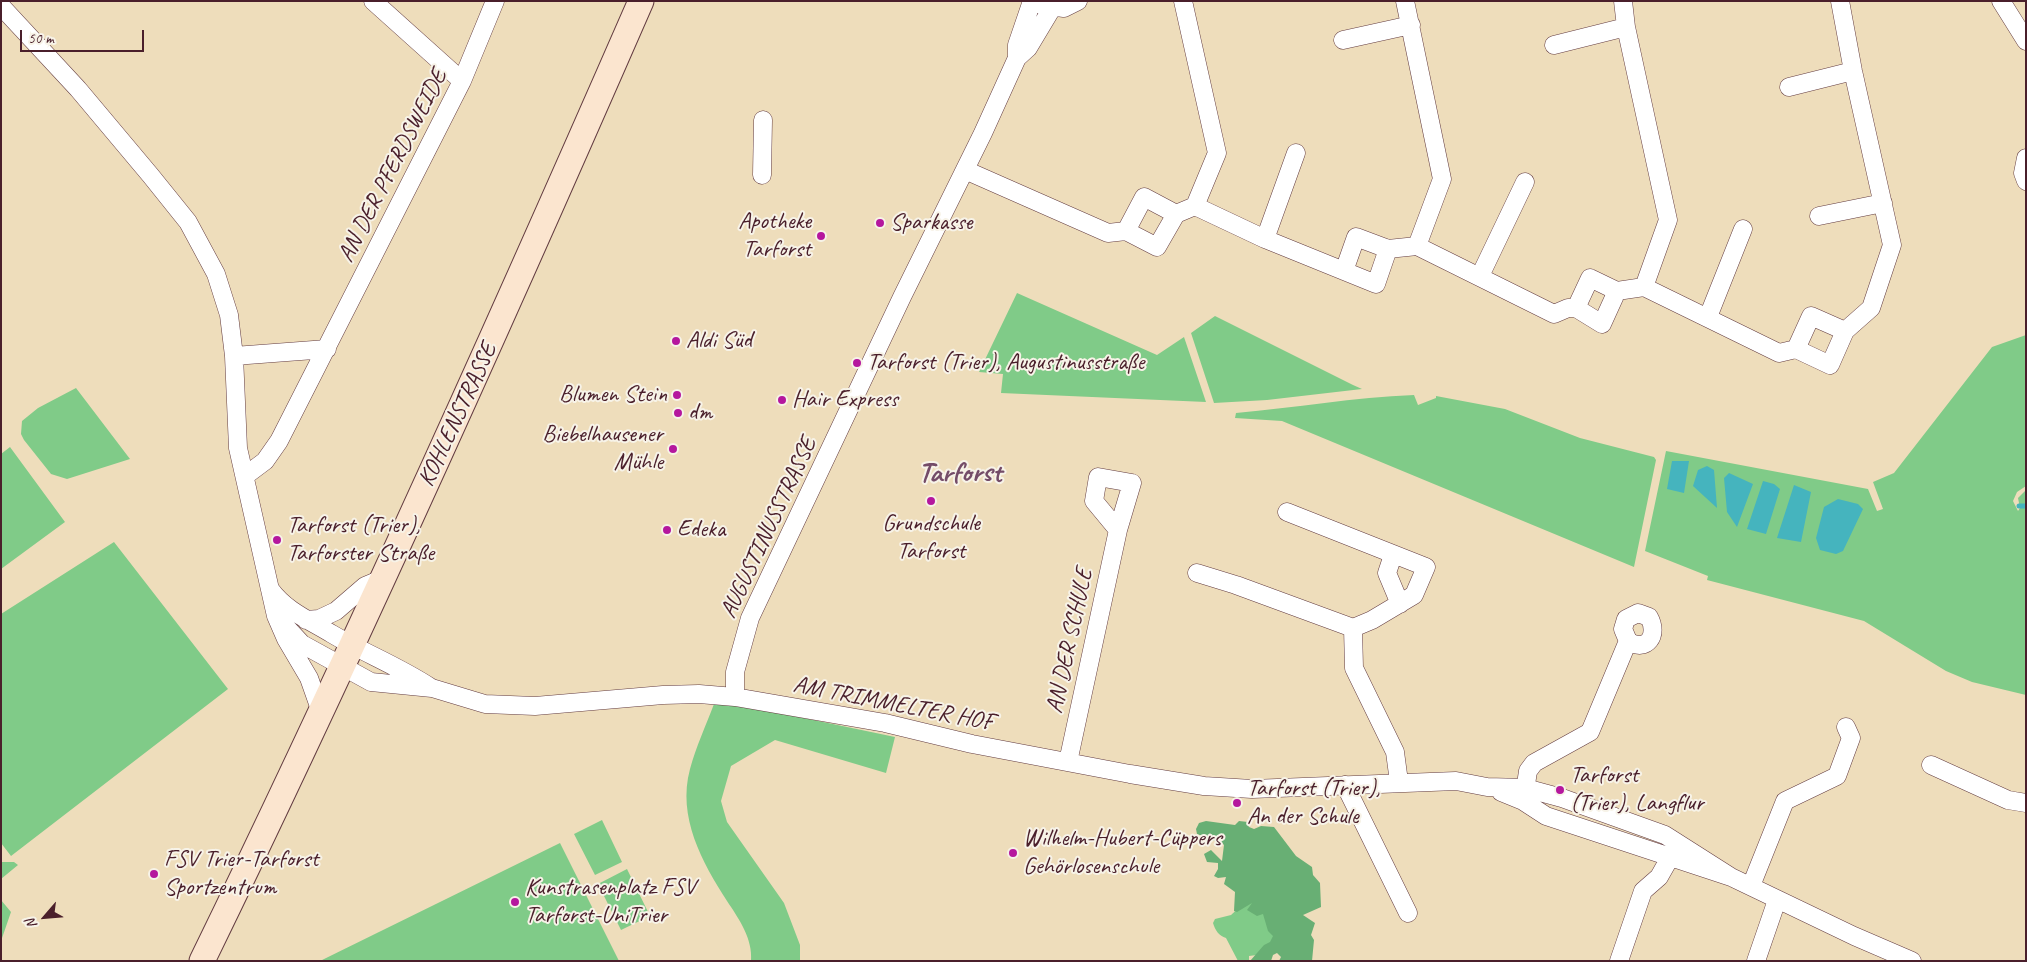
<!DOCTYPE html>
<meta charset="utf-8">
<style>
body{margin:0}
#map{position:relative;width:2027px;height:962px;overflow:hidden;background:#edb;font-family:Caveat,sans-serif}
canvas{display:block}
.frame{position:absolute;inset:0;border:2px solid #4a1f2b;pointer-events:none}
.north{position:absolute;left:20px;top:892px;width:50px;height:50px;-webkit-text-stroke:4px #f7f3e8;paint-order:stroke;rotate:243deg;font-size:14px;font-weight:700;line-height:20px;text-align:center;color:#4a1f2b}
.north::after{content:'';display:block;margin:auto;width:18px;height:22px;background:#4a1f2b;clip-path:polygon(50% 0,100% 100%,50% 72%,0 100%)}
.scale{position:absolute;left:20px;top:30px;width:124px;height:22px;box-sizing:border-box;border:2px solid #4a1f2b;border-top:0;padding-left:6px;font-size:15px;line-height:18px;white-space:nowrap;color:#4a1f2b;-webkit-text-stroke:4px #f7f3e8;paint-order:stroke}
</style>
<div id="map">
<canvas width="2027" height="962"></canvas>
<div class="frame"></div>
<div class="north">N</div>
<div class="scale">50 m</div>
</div>
<script>
const c = document.querySelector('canvas').getContext('2d');
c.lineJoin = 'round';
function paint(path, color) {
  c.fillStyle = color;
  c.fill(path, 'evenodd');
}
function trace(path, color, width, dash) {
  c.strokeStyle = color;
  c.lineWidth = width;
  c.lineCap = dash ? 'butt' : 'round';
  c.setLineDash(dash || []);
  c.stroke(path);
}
function drawText(font, color, halo, rows, align = 'center') {
  c.font = font + ' Caveat,sans-serif';
  c.lineWidth = 4;
  c.setLineDash([]);
  c.textBaseline = 'middle';
  c.strokeStyle = halo;
  c.fillStyle = color;
  for (const [text, x, y, turn = 0] of rows) {
    c.save();
    c.translate(x, y);
    c.rotate((+turn || 0) * Math.PI / 180);
    c.textAlign = isNaN(turn) ? turn : align;
    if (halo) c.strokeText(text, 0, 0);
    c.fillText(text, 0, 0);
    c.restore();
  }
}
paint(new Path2D(`
 M 1017,293 L 1157,355 L 1184,337 L 1206,402 L 1001,393 L 1003,374 L 979,372 Z
 M 1215,316 L 1353,385 L 1362,389 L 1267,400 L 1214,403 L 1191,333 Z
 M 2026,335 L 2026,486 L 2017,492 L 2013,501 L 2018,511 L 2020,508 L 2018,498 L 2026,490 L 2026,695 L 1972,682 L 1946,671 L 1864,621 L 1707,580 L 1708,576 L 1645,551 L 1666,451 L 1868,489 L 1877,511 L 1883,509 L 1873,482 L 1894,473 L 1992,347 Z
 M 76,388 L 130,459 L 67,479 L 51,474 L 24,440 L 21,434 L 22,421 L 38,408 Z
 M 1414,395 L 1418,405 L 1436,398 L 1436,396 L 1505,409 L 1580,438 L 1654,457 L 1656,460 L 1634,567 L 1282,421 L 1235,418 L 1236,413 C 1295,408 1354,397 1414,395 Z
 M 10,447 L 65,522 L 1,569 L 1,454 Z
 M 114,542 L 228,689 L 11,856 L 1,843 L 1,614 Z
 M 714,704 L 756,708 L 895,737 L 886,773 L 775,740 L 731,766 L 721,801 L 727,822 L 784,903 L 800,945 L 800,961 L 751,961 C 753,939 739,919 727,901 C 702,862 677,817 690,769 C 696,747 706,725 714,704 Z
 M 602,820 L 622,862 L 595,875 L 574,834 Z
 M 560,843 L 619,961 L 320,961 Z
 M 1,862 L 14,862 L 18,865 L 1,879 Z
 M 627,869 L 650,916 L 621,930 L 598,884 Z
 M 1,900 L 11,912 L 1,941 Z
 M 1255,902 L 1268,910 L 1276,940 L 1257,955 L 1249,956 L 1249,961 L 1238,961 L 1226,938 C 1219,936 1215,930 1213,923 L 1215,919 L 1231,915 L 1244,903 Z`), '#80cb88');
paint(new Path2D(`
 M 1206,821 L 1235,825 L 1239,821 L 1248,822 L 1249,827 L 1254,829 L 1261,826 L 1274,827 L 1296,856 L 1312,867 L 1313,875 L 1320,883 L 1321,907 L 1303,915 L 1315,923 L 1311,935 L 1314,940 L 1312,961 L 1279,961 L 1281,957 L 1277,953 L 1273,955 L 1271,961 L 1250,961 L 1264,945 L 1270,942 L 1273,936 L 1268,931 L 1263,914 L 1257,916 L 1247,910 L 1252,903 L 1237,912 L 1234,911 L 1235,892 L 1224,884 L 1226,877 L 1218,878 L 1214,876 L 1218,869 L 1218,863 L 1207,862 L 1204,854 L 1211,850 L 1222,861 L 1224,845 L 1220,841 L 1207,840 L 1205,837 L 1197,834 L 1196,829 L 1199,823 Z`), '#68af74');
paint(new Path2D(`
 M 1672,461 L 1689,461 L 1684,493 L 1667,489 Z
 M 1707,466 L 1714,470 L 1717,508 L 1693,486 L 1698,470 Z
 M 1729,473 L 1753,484 L 1737,527 L 1727,512 L 1724,478 Z
 M 1763,481 L 1774,484 L 1780,489 L 1766,534 L 1747,529 Z
 M 1794,485 L 1811,492 L 1801,542 L 1777,538 Z
 M 1838,499 L 1858,504 L 1863,509 L 1843,551 L 1836,554 L 1820,550 L 1816,538 L 1824,507 Z`), '#45b4be');
trace(new Path2D(`
 M 2019,506 L 2026,506`), '#45b4be', 5);
const minor = new Path2D(`
 M 373,1 L 462,81
 M 1183,1 L 1217,153 L 1195,206
 M 1405,1 L 1442,179 L 1417,246
 M 1623,1 L 1626,27 L 1668,220 L 1644,287
 M 2001,1 L 2026,41
 M 1042,5 L 1064,8 L 1078,1
 M 1,6 L 78,89 L 151,176 L 188,222 L 216,274 L 229,315 L 234,356 L 238,448 L 276,616 L 286,639 L 309,678 L 321,712
 M 1343,40 L 1411,25
 M 1554,45 L 1626,27
 M 1017,58 L 1028,48 L 1052,8
 M 1789,87 L 1853,71
 M 2026,158 L 2023,173 L 2026,181
 M 965,170 L 1108,233 L 1126,231 L 1157,247 L 1176,214 L 1195,206 L 1265,239 L 1376,284 L 1388,249 L 1417,246 L 1554,314 L 1568,308 L 1576,308 L 1590,278 L 1617,291 L 1644,287 L 1779,353 L 1796,349 L 1830,365 L 1845,331 L 1871,308 L 1892,245 L 1853,71 L 1840,1
 M 762,175 L 763,120
 M 1819,216 L 1883,203
 M 1126,231 L 1144,197 L 1176,214
 M 1265,239 L 1296,153
 M 1344,271 L 1356,237 L 1388,249
 M 1480,276 L 1525,182
 M 1576,308 L 1602,324 L 1617,291
 M 1708,317 L 1743,229
 M 1796,349 L 1811,316 L 1845,331
 M 234,356 L 327,349
 M 245,476 L 265,461 L 279,441 L 462,81 L 495,1
 M 1287,512 L 1426,567 L 1414,595 L 1372,620 L 1353,628 L 1354,668 L 1395,752 L 1399,782
 M 1393,555 L 1387,573 L 1400,604
 M 1197,573 L 1236,585 L 1353,628
 M 270,589 C 286,611 309,620 332,634 C 364,653 398,666 430,687
 M 276,616 L 302,644 L 371,682 L 432,688 L 485,704 L 535,706 L 663,695 L 699,694 L 735,697 L 885,723 L 972,744 L 1130,774 L 1204,786 L 1252,789 L 1456,781 L 1487,787 L 1525,788 L 1562,798 L 1665,835 L 1731,877
 M 306,620 L 319,619 L 336,611 L 365,586 L 384,578
 M 735,697 L 735,672 L 750,618 L 902,297 L 983,133 L 1017,58 L 1017,45 L 1032,1
 M 1068,762 L 1118,530 L 1132,483 L 1098,477 L 1094,501 L 1118,530
 M 1931,765 L 2008,800 L 2026,803
 M 1345,785 L 1408,913
 M 1501,792 L 1523,801 L 1546,816 L 1731,877 L 1854,936 L 1912,961
 M 1524,798 L 1528,771 L 1534,763 L 1590,732 L 1628,641 C 1647,653 1659,635 1649,617 L 1638,613 L 1626,619 L 1623,629 L 1628,641
 M 1751,886 L 1785,801 L 1837,776 L 1851,738 L 1846,727
 M 1619,961 L 1643,891 L 1659,877 L 1676,847
 M 1756,961 L 1777,900`);
const secondary = new Path2D(`
 M 202,961 C 356,645 500,324 641,1`);
trace(minor, '#633c41', 19);
trace(secondary, '#633c41', 27);
trace(minor, '#fff', 18);
trace(secondary, '#fbe5cf', 25);
for (const [x, y, r, color] of [
 [880,223,5,"#b5179e"],
 [821,236,5,"#b5179e"],
 [676,341,5,"#b5179e"],
 [857,363,5,"#b5179e"],
 [677,395,5,"#b5179e"],
 [782,400,5,"#b5179e"],
 [678,413,5,"#b5179e"],
 [673,449,5,"#b5179e"],
 [931,501,5,"#b5179e"],
 [667,530,5,"#b5179e"],
 [277,540,5,"#b5179e"],
 [1560,790,5,"#b5179e"],
 [1237,803,5,"#b5179e"],
 [1013,853,5,"#b5179e"],
 [154,874,5,"#b5179e"],
 [515,902,5,"#b5179e"]
]) {
  const dot = new Path2D();
  dot.arc(x, y, r, 0, 2 * Math.PI);
  c.fillStyle = color;
  c.fill(dot);
  trace(dot, '#f7f3e8', 2);
}
drawText('24px', '#4a1f2b', '#f7f3e8', [
 ["AN DER PFERDSWEIDE",393,166,-63],
 ["KOHLENSTRASSE",458,415,-65],
 ["AUGUSTINUSSTRASSE",769,528,-65],
 ["AN DER SCHULE",1070,641,-78],
 ["AM TRIMMELTER HOF",893,704,11]
]);
drawText('24px', '#4a1f2b', '#f7f3e8', [
 ["Apotheke",811,222,"right"],
 ["Tarforst",811,250,"right"],
 ["Sparkasse",890,223],
 ["Aldi Süd",686,341],
 ["Tarforst (Trier), Augustinusstraße",867,363],
 ["Blumen Stein",667,395,"right"],
 ["Hair Express",792,400],
 ["dm",688,413],
 ["Biebelhausener",663,435,"right"],
 ["Mühle",663,463,"right"],
 ["Grundschule",931,524,"center"],
 ["Tarforst",931,552,"center"],
 ["Tarforst (Trier),",287,526],
 ["Tarforster Straße",287,554],
 ["Edeka",677,530],
 ["Tarforst",1570,776],
 ["(Trier), Langflur",1570,804],
 ["Tarforst (Trier),",1247,789],
 ["An der Schule",1247,817],
 ["Wilhelm-Hubert-Cüppers",1023,839],
 ["Gehörlosenschule",1023,867],
 ["FSV Trier-Tarforst",164,860],
 ["Sportzentrum",164,888],
 ["Kunstrasenplatz FSV",525,888],
 ["Tarforst-UniTrier",525,916]
], 'left');
drawText('bold 29px', '#744c68', '#f7f3e8', [
 ["Tarforst",960,473]
]);
</script>
